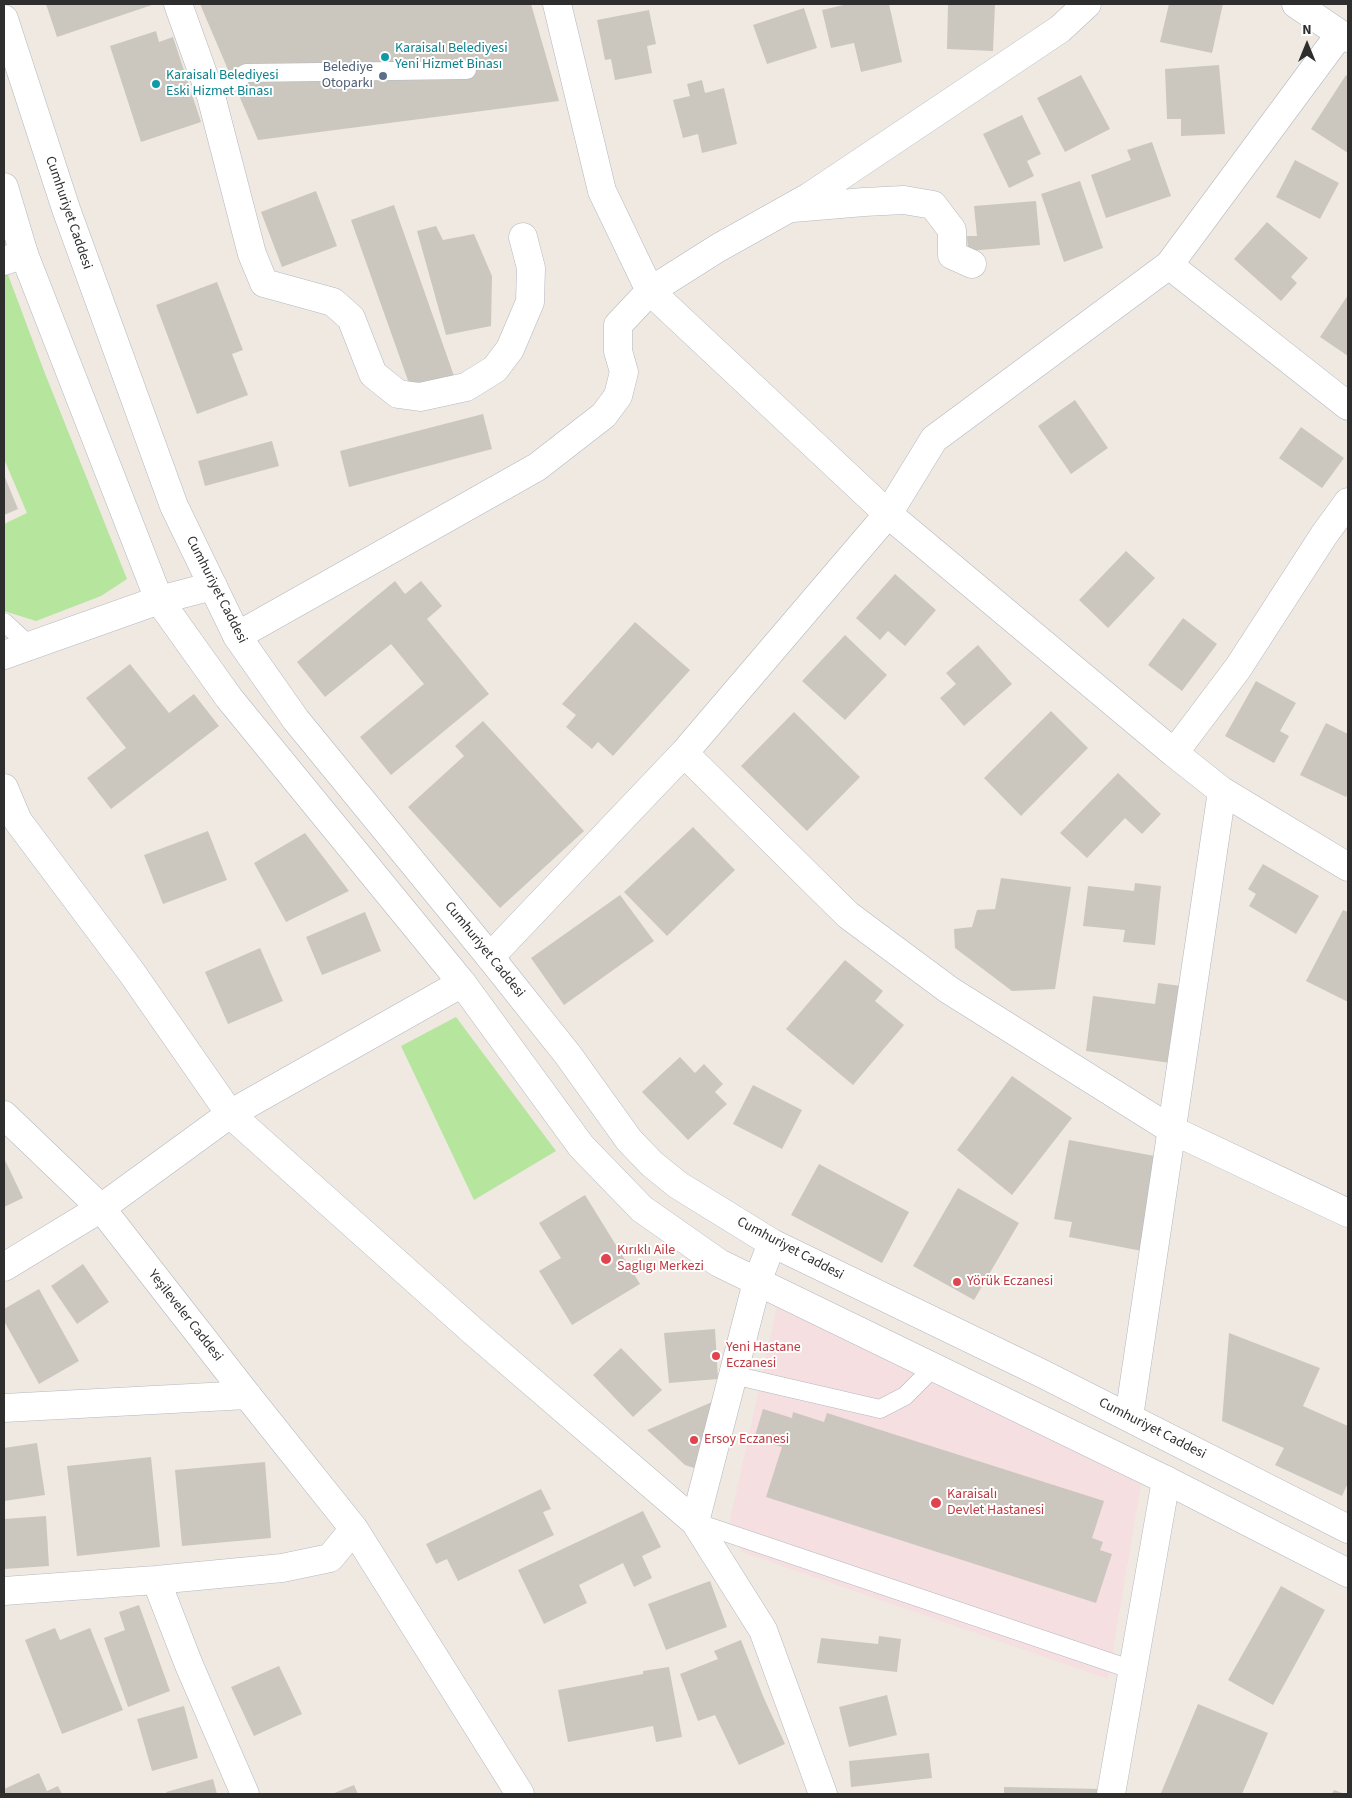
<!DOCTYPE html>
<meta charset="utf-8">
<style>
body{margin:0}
#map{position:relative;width:1352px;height:1798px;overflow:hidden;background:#efe9e1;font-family:"Source Sans 3",sans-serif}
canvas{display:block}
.frame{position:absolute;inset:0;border:5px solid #2e2e2e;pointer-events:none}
.north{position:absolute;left:1282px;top:20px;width:50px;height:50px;-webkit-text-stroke:4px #fff;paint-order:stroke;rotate:0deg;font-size:14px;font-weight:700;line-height:20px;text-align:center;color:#2e2e2e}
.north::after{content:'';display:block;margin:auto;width:18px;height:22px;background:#2e2e2e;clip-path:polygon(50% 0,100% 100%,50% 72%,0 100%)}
</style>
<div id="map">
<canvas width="1352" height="1798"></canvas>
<div class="frame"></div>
<div class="north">N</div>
</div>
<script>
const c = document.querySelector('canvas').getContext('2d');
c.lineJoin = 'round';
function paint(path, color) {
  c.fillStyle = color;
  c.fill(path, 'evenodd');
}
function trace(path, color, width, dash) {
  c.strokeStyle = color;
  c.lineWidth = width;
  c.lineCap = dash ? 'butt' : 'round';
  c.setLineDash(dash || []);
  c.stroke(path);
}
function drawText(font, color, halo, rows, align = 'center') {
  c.font = font + ' "Source Sans 3",sans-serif';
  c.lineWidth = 4;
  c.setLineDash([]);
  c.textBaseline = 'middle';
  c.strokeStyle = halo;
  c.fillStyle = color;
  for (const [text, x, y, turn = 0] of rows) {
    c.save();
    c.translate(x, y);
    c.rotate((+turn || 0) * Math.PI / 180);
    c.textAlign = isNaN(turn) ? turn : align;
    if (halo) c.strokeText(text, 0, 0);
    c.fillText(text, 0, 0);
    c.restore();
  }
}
paint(new Path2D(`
 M 777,1307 L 1141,1484 L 1108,1679 L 742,1552 L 730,1521 Z`), '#f5dfe0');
paint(new Path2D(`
 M 7,272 L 44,371 L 127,579 L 101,596 L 36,621 L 4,611 L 4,524 L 27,513 L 4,459 L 4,273 Z
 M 456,1017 L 556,1151 L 474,1200 L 401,1046 Z`), '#b6e59e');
paint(new Path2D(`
 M 46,4 L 155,4 L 57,37 Z
 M 200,4 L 531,4 L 559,101 L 258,140 Z
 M 848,4 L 889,4 L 902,62 L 861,72 L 854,43 L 831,48 L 822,10 Z
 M 948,4 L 995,4 L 993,51 L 947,49 Z
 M 1169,4 L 1223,4 L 1212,53 L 1160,42 Z
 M 804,8 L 817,48 L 767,64 L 753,25 Z
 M 649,10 L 656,44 L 647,46 L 652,73 L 615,80 L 611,59 L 605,60 L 597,20 Z
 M 156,31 L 159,42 L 173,37 L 201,122 L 141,142 L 110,46 Z
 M 1219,65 L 1225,134 L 1181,136 L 1181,119 L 1167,119 L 1165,69 Z
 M 1081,75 L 1110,129 L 1065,152 L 1037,98 Z
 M 1346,75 L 1348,77 L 1348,153 L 1311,129 Z
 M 702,80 L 705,93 L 724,88 L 737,144 L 702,153 L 698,134 L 683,138 L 673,100 L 690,96 L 687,84 Z
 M 1022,115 L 1041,154 L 1027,161 L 1034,176 L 1009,188 L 983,134 Z
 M 1152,142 L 1171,196 L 1106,218 L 1091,175 L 1131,160 L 1127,150 Z
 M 1295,160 L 1339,183 L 1320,219 L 1276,197 Z
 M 1080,181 L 1103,248 L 1064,262 L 1041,194 Z
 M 316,191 L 337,246 L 282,267 L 261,212 Z
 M 1036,201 L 1040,245 L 968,251 L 967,236 L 977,236 L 974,206 Z
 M 394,205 L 454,376 L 411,389 L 351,220 Z
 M 1267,222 L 1308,258 L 1291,277 L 1297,283 L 1281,301 L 1234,259 Z
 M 436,226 L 443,240 L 474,234 L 492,276 L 491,326 L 446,335 L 417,231 Z
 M 217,282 L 243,350 L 232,354 L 248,395 L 197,414 L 156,305 Z
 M 1348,295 L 1348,356 L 1320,337 Z
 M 1075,400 L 1108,448 L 1071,474 L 1038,426 Z
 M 483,414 L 492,449 L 349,487 L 340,451 Z
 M 1301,427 L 1344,458 L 1322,488 L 1279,458 Z
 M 272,441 L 279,466 L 205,486 L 198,461 Z
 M 4,475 L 18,509 L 4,515 Z
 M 1126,551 L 1155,578 L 1108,628 L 1079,600 Z
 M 895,574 L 936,610 L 905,646 L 888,631 L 880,640 L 856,618 Z
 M 395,581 L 405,594 L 421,581 L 442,606 L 427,619 L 489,694 L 391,775 L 360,737 L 424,684 L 391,644 L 325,697 L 297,662 Z
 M 1183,618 L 1217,644 L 1182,691 L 1148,665 Z
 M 635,622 L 690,670 L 613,756 L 598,742 L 592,749 L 566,727 L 576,715 L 562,704 Z
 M 845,635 L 887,675 L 845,720 L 802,681 Z
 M 978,645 L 1012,684 L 964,726 L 940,698 L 956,684 L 946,673 Z
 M 130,664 L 169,713 L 194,694 L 219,726 L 111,809 L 87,778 L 126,748 L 86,698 Z
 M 1256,681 L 1296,703 L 1280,731 L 1289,736 L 1274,763 L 1225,736 Z
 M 1051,711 L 1088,748 L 1021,816 L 984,778 Z
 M 794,712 L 860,777 L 807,831 L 741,766 Z
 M 483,721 L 584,831 L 500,908 L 408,807 L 464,756 L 455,746 Z
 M 1326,723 L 1348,734 L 1348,792 L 1346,797 L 1300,775 Z
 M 1118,773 L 1161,814 L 1142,834 L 1125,818 L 1087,858 L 1060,833 Z
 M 693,827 L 735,870 L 667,936 L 624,892 Z
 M 208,831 L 227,880 L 163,904 L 144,855 Z
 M 305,833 L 349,891 L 286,922 L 254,863 Z
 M 1263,864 L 1319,896 L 1296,934 L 1249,906 L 1256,894 L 1248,889 Z
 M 1001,878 L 1071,887 L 1055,989 L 1012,991 L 955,948 L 954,929 L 972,927 L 977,910 L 995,909 Z
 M 1135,883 L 1161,886 L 1155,945 L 1123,942 L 1125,930 L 1083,926 L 1088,886 L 1134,891 Z
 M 620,895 L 654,941 L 564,1005 L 531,958 Z
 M 1343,910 L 1348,912 L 1348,1002 L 1306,981 Z
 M 365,912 L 381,951 L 322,975 L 306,937 Z
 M 260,948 L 283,1001 L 228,1024 L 205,972 Z
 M 845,960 L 883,991 L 875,1001 L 904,1025 L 853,1085 L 786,1029 Z
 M 1158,983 L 1181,986 L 1170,1063 L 1086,1051 L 1093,996 L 1155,1004 Z
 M 680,1057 L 695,1073 L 704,1064 L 723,1084 L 715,1092 L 727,1104 L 688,1140 L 642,1092 Z
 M 1012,1076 L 1072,1118 L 1012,1195 L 957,1150 Z
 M 753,1085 L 802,1110 L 782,1149 L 733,1124 Z
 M 1069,1140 L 1160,1157 L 1142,1251 L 1069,1237 L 1072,1222 L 1054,1219 Z
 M 4,1158 L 23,1198 L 4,1207 Z
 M 819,1164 L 909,1212 L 882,1263 L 791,1215 Z
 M 958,1188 L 1019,1223 L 974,1300 L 913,1266 Z
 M 585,1195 L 640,1284 L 572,1325 L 539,1271 L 561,1258 L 539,1223 Z
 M 83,1264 L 109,1302 L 77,1324 L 51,1286 Z
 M 39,1289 L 79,1361 L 39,1384 L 4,1321 L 4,1309 Z
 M 715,1329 L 718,1379 L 669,1383 L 664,1333 Z
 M 1229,1333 L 1320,1368 L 1303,1406 L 1348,1426 L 1348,1483 L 1342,1496 L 1275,1465 L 1284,1448 L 1222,1421 Z
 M 621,1348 L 662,1390 L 633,1417 L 593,1375 Z
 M 712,1402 L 700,1470 L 685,1465 L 647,1430 Z
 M 763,1409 L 792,1418 L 793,1412 L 824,1422 L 827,1413 L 1104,1501 L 1092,1538 L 1103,1542 L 1100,1550 L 1112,1554 L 1096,1603 L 766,1497 L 782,1447 L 754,1439 Z
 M 37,1443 L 45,1495 L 4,1501 L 4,1448 Z
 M 151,1457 L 160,1547 L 77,1556 L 67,1466 Z
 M 265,1462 L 271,1538 L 182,1546 L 175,1470 Z
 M 541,1489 L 551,1509 L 543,1512 L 554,1535 L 458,1581 L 447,1559 L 436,1564 L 426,1544 Z
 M 643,1511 L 661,1547 L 642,1556 L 652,1578 L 634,1587 L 623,1563 L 579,1585 L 587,1603 L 544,1624 L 518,1570 Z
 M 46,1516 L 49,1566 L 4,1569 L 4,1519 Z
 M 710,1581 L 727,1627 L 666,1650 L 648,1604 Z
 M 1281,1586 L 1325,1610 L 1273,1705 L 1228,1680 Z
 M 139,1605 L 170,1691 L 128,1707 L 104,1638 L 125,1630 L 119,1612 Z
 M 55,1628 L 60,1640 L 90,1628 L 123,1710 L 62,1734 L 25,1640 Z
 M 879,1636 L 901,1639 L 897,1672 L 817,1663 L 821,1638 L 878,1644 Z
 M 741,1640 L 763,1696 L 785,1744 L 739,1765 L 715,1715 L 698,1721 L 680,1674 L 718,1659 L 714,1651 Z
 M 279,1666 L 302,1714 L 254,1736 L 231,1687 Z
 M 669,1667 L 682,1737 L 656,1742 L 653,1726 L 568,1742 L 558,1690 L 643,1674 L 643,1671 Z
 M 887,1695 L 897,1735 L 849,1747 L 839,1707 Z
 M 1198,1704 L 1268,1733 L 1242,1794 L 1161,1793 Z
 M 184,1706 L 198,1758 L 152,1771 L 137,1719 Z
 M 929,1753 L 932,1778 L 851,1787 L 849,1761 Z
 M 39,1773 L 47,1791 L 58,1786 L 62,1794 L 4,1794 L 4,1789 Z
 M 213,1779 L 217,1794 L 167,1794 L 166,1792 Z
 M 354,1785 L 358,1794 L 332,1794 Z
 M 1004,1787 L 1102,1789 L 1102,1794 L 1004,1794 Z
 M 1334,1790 L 1345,1794 L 1332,1794 Z`), '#cbc7bf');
const lane = new Path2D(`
 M 211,96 L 246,73 L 467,70
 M 4,622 L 30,646
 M 733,1375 L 880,1409 L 905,1396 L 934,1367
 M 695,1522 L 1133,1670`);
const street = new Path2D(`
 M 178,4 L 211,96 L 252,254 L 264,283 L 333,302 L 351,318 L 373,374 L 398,394 L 420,397 L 466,387 L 495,369 L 510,349 L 530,302 L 531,268 L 523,237
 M 557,4 L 602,191 L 650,291 L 888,514 L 1174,753 L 1222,791 L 1348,867
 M 793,208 L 864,202 L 904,200 L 933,205 L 952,230 L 952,255 L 972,264
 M 4,261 L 24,254
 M 1169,265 L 1348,406
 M 237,636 L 537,467 L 604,415 L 618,396 L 624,372 L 618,351 L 618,325 L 650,291 L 718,248 L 809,197 L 1060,29 L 1087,4
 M 4,655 L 159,600 L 213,586
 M 684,753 L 848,915 L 949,990 L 1172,1130 L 1348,1213
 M 1174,753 L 1238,668 L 1324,535 L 1348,502
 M 4,788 L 18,821 L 132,973 L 230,1114 L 474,1332 L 695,1522 L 763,1630 L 823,1794
 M 490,957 L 684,753 L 888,514 L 934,439 L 1169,265 L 1340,34
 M 4,1115 L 101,1208 L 247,1395 L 354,1529 L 520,1794
 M 4,1267 L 101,1208 L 230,1114 L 462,983
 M 4,1408 L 247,1395
 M 1129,1417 L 1222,791
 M 695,1522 L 757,1282 L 772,1243
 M 156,1580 L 189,1665 L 245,1794
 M 4,1591 L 156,1580 L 282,1568 L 330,1558 L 354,1529
 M 1111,1794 L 1166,1480`);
const secondary = new Path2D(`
 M 1296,4 L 1340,34 L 1348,38
 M 4,19 L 66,209 L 174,506 L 237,636 L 296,720 L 490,957 L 568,1055 L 629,1140 L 652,1164 L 678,1185 L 772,1243 L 1043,1374 L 1348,1529
 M 4,187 L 24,254 L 159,600 L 229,698 L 462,983 L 581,1146 L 642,1209 L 719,1263 L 1166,1480 L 1348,1573`);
trace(lane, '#b4b7c1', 19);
trace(street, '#b4b7c1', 29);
trace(secondary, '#b4b7c1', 29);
trace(lane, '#fff', 18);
trace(street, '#fff', 28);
trace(secondary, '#fff', 28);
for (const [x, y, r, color] of [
 [385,57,5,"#0f9aa8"],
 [383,76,5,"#5c6f8a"],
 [156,84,5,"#0f9aa8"],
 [606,1259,6,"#e0444e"],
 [957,1282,5,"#e0444e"],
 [716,1356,5,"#e0444e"],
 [694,1440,5,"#e0444e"],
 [936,1503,6,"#e0444e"]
]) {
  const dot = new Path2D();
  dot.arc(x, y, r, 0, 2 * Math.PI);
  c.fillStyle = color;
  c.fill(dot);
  trace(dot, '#fff', 2);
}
drawText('14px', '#0d838f', '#fff', [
 ["Karaisalı Belediyesi",395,49],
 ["Yeni Hizmet Binası",395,65],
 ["Karaisalı Belediyesi",166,76],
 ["Eski Hizmet Binası",166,92]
], 'left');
drawText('14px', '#4e5e75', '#fff', [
 ["Belediye",373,68],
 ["Otoparkı",373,84]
], 'right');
drawText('14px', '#2e2e2e', '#fff', [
 ["Cumhuriyet Caddesi",68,213,71],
 ["Cumhuriyet Caddesi",216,590,63],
 ["Cumhuriyet Caddesi",484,950,51],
 ["Cumhuriyet Caddesi",790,1249,28],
 ["Yeşileveler Caddesi",185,1316,52],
 ["Cumhuriyet Caddesi",1152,1429,27]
]);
drawText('14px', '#be3a42', '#fff', [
 ["Kırıklı Aile",617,1251],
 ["Saglıgı Merkezi",617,1267],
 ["Yörük Eczanesi",967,1282],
 ["Yeni Hastane",726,1348],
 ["Eczanesi",726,1364],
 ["Ersoy Eczanesi",704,1440],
 ["Karaisalı",947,1495],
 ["Devlet Hastanesi",947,1511]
], 'left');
</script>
